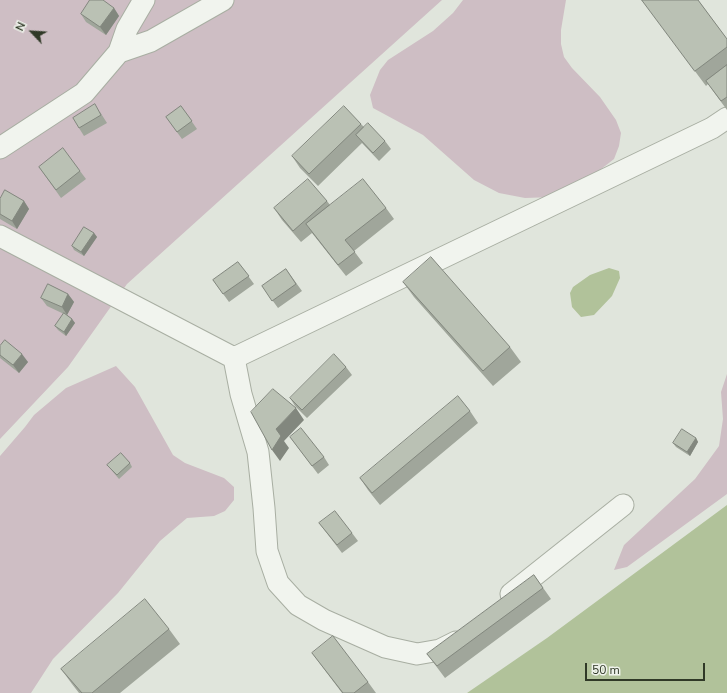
<!DOCTYPE html>
<style>
body{margin:0}
#map{position:relative;width:727px;height:693px;overflow:hidden;background:#e0e5dc;font-family:"Nunito Sans",sans-serif}
canvas{display:block}
.north{position:absolute;left:12px;top:12px;width:40px;height:40px;-webkit-text-stroke:3px #eff3eb;paint-order:stroke;rotate:295deg;font-size:11px;font-weight:700;line-height:16px;text-align:center;color:#303927}
.north::after{content:'';display:block;margin:auto;width:14px;height:18px;background:#303927;clip-path:polygon(50% 0,100% 100%,50% 72%,0 100%)}
.scale{position:absolute;left:585px;top:663px;width:120px;height:18px;box-sizing:border-box;border:2px solid #303927;border-top:0;padding-left:5px;font-size:12px;line-height:14px;white-space:nowrap;color:#303927;-webkit-text-stroke:3px #eff3eb;paint-order:stroke}
</style>
<div id="map">
<canvas width="727" height="693"></canvas>
<div class="north">N</div>
<div class="scale">50 m</div>
</div>
<script>
const c = document.querySelector('canvas').getContext('2d');
c.lineJoin = 'round';
function paint(path, color) {
  c.fillStyle = color;
  c.fill(path, 'evenodd');
}
function trace(path, color, width, dash) {
  c.strokeStyle = color;
  c.lineWidth = width;
  c.lineCap = dash ? 'butt' : 'round';
  c.setLineDash(dash || []);
  c.stroke(path);
}
paint(new Path2D(`
 M 0,0 L 442,0 L 127,284 L 68,367 L 0,439 Z
 M 463,0 L 566,0 L 561,30 L 561,44 L 564,57 L 572,68 L 600,97 L 616,120 L 621,133 L 619,146 L 614,159 L 591,177 L 553,197 L 525,198 L 499,193 L 474,180 L 423,135 L 373,108 L 370,95 L 380,70 L 388,60 L 433,31 L 453,13 Z
 M 116,366 L 135,387 L 173,455 L 185,463 L 224,478 L 234,487 L 234,500 L 225,511 L 214,516 L 187,518 L 160,541 L 118,593 L 53,659 L 31,693 L 0,693 L 0,456 L 25,427 L 34,415 L 66,388 Z
 M 727,374 L 727,494 L 627,567 L 614,570 L 624,545 L 695,479 L 719,446 L 723,419 L 721,392 Z`), '#cebec4');
paint(new Path2D(`
 M 609,268 L 619,271 L 620,278 L 612,296 L 594,315 L 581,317 L 572,307 L 570,293 L 573,287 L 590,275 Z
 M 727,505 L 727,693 L 467,693 L 547,638 Z`), '#b1c29a');
const minor = new Path2D(`
 M 119,52 L 127,29 L 144,0
 M 0,148 L 84,93 L 119,52 L 151,41 L 223,0
 M 0,236 L 234,358
 M 234,358 L 241,394 L 258,452 L 264,508 L 267,551 L 278,583 L 298,605 L 324,620 L 385,647 L 417,654 L 440,650 L 456,642
 M 234,358 L 712,128 L 727,118
 M 511,594 L 623,505`);
trace(minor, '#a8aea2', 23);
trace(minor, '#f1f4ee', 21);
paint(new Path2D(`
 M 642,0 L 698,0 L 727,39 L 727,110 L 708,84 L 706,86 Z
 M 114,8 L 119,16 L 106,35 L 86,22 L 81,14 Z
 M 181,106 L 197,129 L 182,139 L 166,117 Z
 M 100,112 L 107,123 L 84,136 L 79,128 Z
 M 361,124 L 364,127 L 385,141 L 391,149 L 379,161 L 362,143 L 318,186 L 300,168 L 292,156 Z
 M 39,167 L 80,171 L 86,179 L 61,198 Z
 M 0,199 L 24,201 L 29,209 L 17,229 L 0,219 Z
 M 327,201 L 330,205 L 386,208 L 394,219 L 354,251 L 363,263 L 346,276 L 312,233 L 301,242 L 282,220 L 274,208 Z
 M 94,233 L 97,237 L 84,256 L 74,250 L 72,246 Z
 M 238,262 L 254,284 L 229,302 L 213,280 Z
 M 286,269 L 302,291 L 278,308 L 262,286 Z
 M 403,282 L 510,347 L 521,362 L 493,386 L 414,297 Z
 M 68,294 L 74,302 L 67,315 L 72,319 L 75,323 L 66,336 L 58,330 L 55,326 L 64,314 L 47,306 L 41,298 Z
 M 0,346 L 28,362 L 19,373 L 0,358 Z
 M 346,367 L 352,375 L 307,418 L 295,406 L 290,398 Z
 M 470,411 L 478,423 L 380,505 L 368,490 L 360,478 Z
 M 290,437 L 324,457 L 329,465 L 318,474 Z
 M 696,438 L 698,442 L 690,456 L 676,447 L 673,443 Z
 M 130,463 L 132,467 L 119,479 L 107,465 Z
 M 319,523 L 352,533 L 358,541 L 342,553 Z
 M 534,575 L 551,599 L 445,678 L 427,654 Z
 M 169,629 L 180,644 L 120,693 L 79,693 L 72,684 L 61,669 Z
 M 312,653 L 368,682 L 376,693 L 342,693 Z`), '#a0a69b');
paint(new Path2D(`
 M 114,8 L 119,16 L 106,35 L 100,27 Z
 M 24,201 L 29,209 L 17,229 L 12,221 Z
 M 94,233 L 97,237 L 84,256 L 81,252 Z
 M 68,294 L 74,302 L 67,315 L 62,307 Z
 M 72,319 L 75,323 L 66,336 L 64,332 Z
 M 22,354 L 28,362 L 19,373 L 13,365 Z
 M 296,408 L 304,420 L 284,441 L 289,448 L 280,461 L 272,450 L 276,429 Z
 M 696,438 L 698,442 L 690,456 L 687,452 Z`), '#82877e');
const building = new Path2D(`
 M 90,0 L 103,0 L 114,8 L 100,27 L 81,14 Z
 M 642,0 L 698,0 L 727,39 L 727,47 L 695,71 Z
 M 727,65 L 727,97 L 721,101 L 706,81 Z
 M 95,104 L 101,115 L 79,128 L 73,118 Z
 M 181,106 L 192,121 L 177,132 L 166,117 Z
 M 344,106 L 361,124 L 309,174 L 292,156 Z
 M 368,123 L 385,141 L 373,153 L 356,135 Z
 M 63,148 L 80,171 L 56,190 L 39,167 Z
 M 308,179 L 327,201 L 293,231 L 274,208 Z
 M 363,179 L 386,208 L 345,240 L 355,252 L 338,265 L 306,224 Z
 M 5,190 L 24,201 L 12,221 L 0,214 L 0,199 Z
 M 84,227 L 94,233 L 81,252 L 72,246 Z
 M 431,257 L 510,347 L 483,371 L 403,282 Z
 M 238,262 L 249,276 L 223,294 L 213,280 Z
 M 286,269 L 296,284 L 272,301 L 262,286 Z
 M 48,284 L 68,294 L 62,307 L 41,298 Z
 M 64,313 L 72,319 L 64,332 L 55,326 Z
 M 5,340 L 22,354 L 13,365 L 0,355 L 0,346 Z
 M 334,354 L 346,367 L 302,410 L 290,398 Z
 M 273,389 L 296,408 L 276,429 L 281,436 L 272,450 L 251,412 Z
 M 458,396 L 470,411 L 372,493 L 360,478 Z
 M 301,428 L 324,457 L 312,466 L 290,437 Z
 M 682,429 L 696,438 L 687,452 L 673,443 Z
 M 121,453 L 130,463 L 117,475 L 107,465 Z
 M 335,511 L 352,533 L 337,545 L 319,523 Z
 M 534,575 L 543,588 L 437,666 L 427,654 Z
 M 145,599 L 169,629 L 92,693 L 82,693 L 61,669 Z
 M 333,636 L 368,682 L 354,693 L 343,693 L 312,653 Z`);
paint(building, '#bac1b4');
trace(building, '#82877e', 1);
</script>
